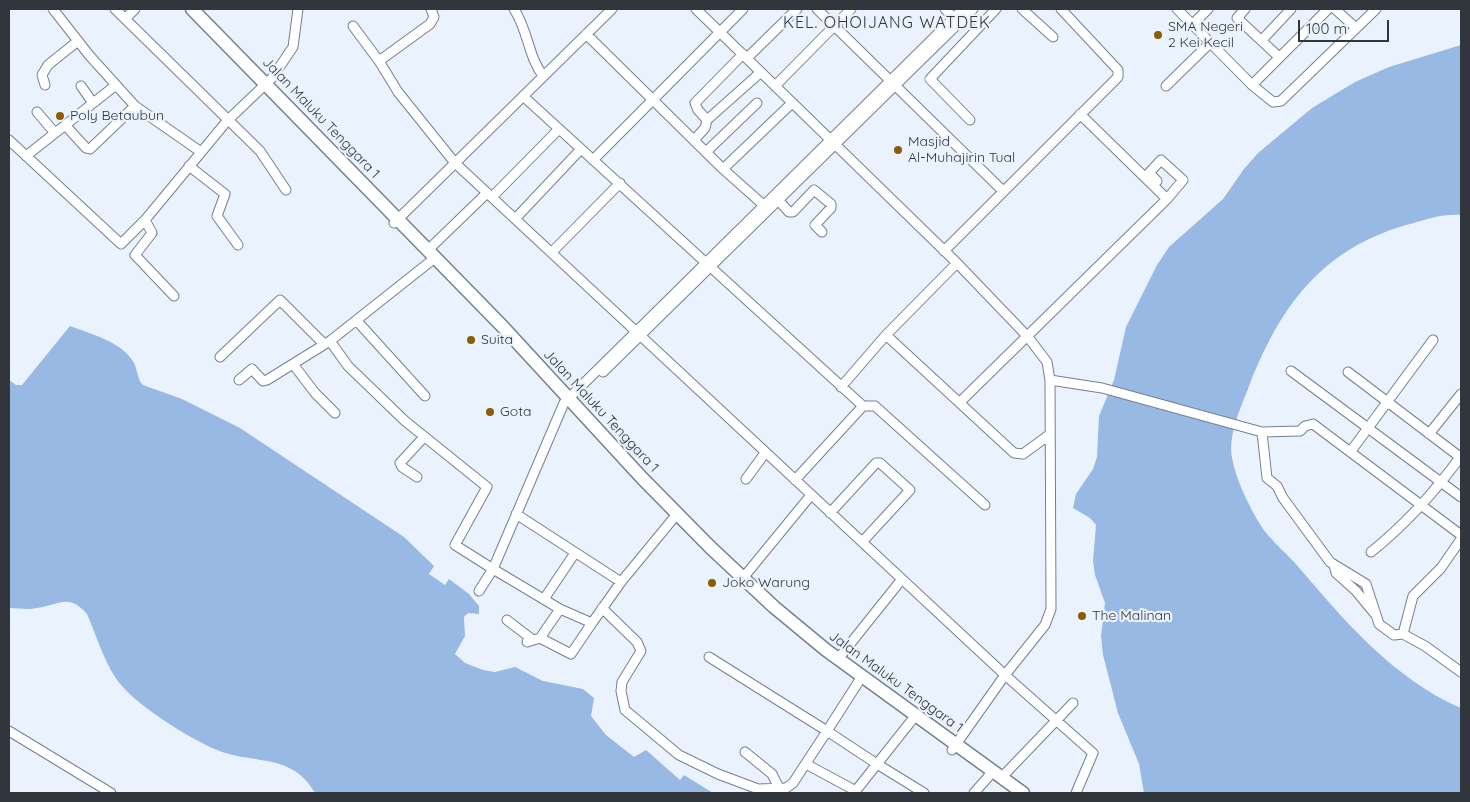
<!DOCTYPE html>
<style>
body{margin:0}
#map{position:relative;width:1470px;height:802px;overflow:hidden;background:#eaf3fd;font-family:Quicksand,sans-serif}
canvas{display:block}
.frame{position:absolute;inset:0;border:10px solid #31363c;pointer-events:none}
.scale{position:absolute;left:1298px;top:20px;width:91px;height:22px;box-sizing:border-box;border:2px solid #31363c;border-top:0;padding-left:6px;font-size:15px;line-height:18px;white-space:nowrap;color:#31363c;-webkit-text-stroke:4px #eaf3fd;paint-order:stroke}
</style>
<div id="map">
<canvas width="1470" height="802"></canvas>
<div class="frame"></div>
<div class="scale">100 m</div>
</div>
<script>
const c = document.querySelector('canvas').getContext('2d');
c.lineJoin = 'round';
function paint(path, color) {
  c.fillStyle = color;
  c.fill(path, 'evenodd');
}
function trace(path, color, width, dash) {
  c.strokeStyle = color;
  c.lineWidth = width;
  c.lineCap = dash ? 'butt' : 'round';
  c.setLineDash(dash || []);
  c.stroke(path);
}
function drawText(font, color, halo, rows, align = 'center') {
  c.font = font + ' Quicksand,sans-serif';
  c.lineWidth = 4.5;
  c.setLineDash([]);
  c.textBaseline = 'middle';
  c.strokeStyle = halo;
  c.fillStyle = color;
  for (const [text, x, y, turn = 0] of rows) {
    c.save();
    c.translate(x, y);
    c.rotate((+turn || 0) * Math.PI / 180);
    c.textAlign = isNaN(turn) ? turn : align;
    if (halo) c.strokeText(text, 0, 0);
    c.fillText(text, 0, 0);
    c.restore();
  }
}
paint(new Path2D(`
 M 1461,45 L 1461,215 C 1443,213 1424,220 1406,225 C 1320,250 1279,308 1248,389 C 1240,409 1228,436 1232,458 C 1236,479 1247,502 1258,521 C 1266,536 1283,550 1295,563 C 1342,618 1393,679 1461,708 L 1461,793 L 1144,793 L 1139,764 L 1118,713 L 1103,655 L 1101,636 L 1105,603 L 1095,575 L 1093,561 L 1096,525 L 1090,518 L 1073,508 L 1076,494 L 1093,469 L 1097,457 L 1099,416 L 1114,380 L 1126,327 L 1157,265 L 1169,247 L 1223,199 L 1244,169 L 1258,153 L 1312,108 L 1355,82 L 1389,67 Z
 M 70,326 C 91,334 123,342 134,363 C 138,371 137,379 143,385 L 182,399 L 240,428 L 404,537 L 434,566 L 429,574 L 445,585 L 449,579 L 469,594 L 479,606 L 479,614 L 468,613 L 464,617 L 465,636 L 455,654 L 465,663 L 483,670 L 495,672 L 515,667 L 543,681 L 583,689 L 594,698 L 591,716 L 606,735 L 634,757 L 646,750 L 680,780 L 684,775 L 713,793 L 315,793 C 292,752 253,765 217,750 C 190,739 130,702 115,677 C 103,658 96,635 87,614 C 68,593 60,605 37,608 C 28,610 18,608 9,608 L 9,380 L 16,385 L 22,385 Z`), '#98b9e3');
const minor = new Path2D(`
 M 53,9 L 89,55 L 135,106 L 201,152
 M 115,9 L 260,151 L 286,190
 M 431,9 L 434,17 L 430,24 L 379,61 L 398,92 L 455,163 L 1005,675 L 1045,625 L 1051,609 L 1050,380 L 1047,362 L 1028,337 L 957,263 L 696,9
 M 514,9 C 528,30 528,56 543,76
 M 817,9 L 1003,191
 M 945,9 L 957,21
 M 1022,9 L 1053,37
 M 1177,9 L 1252,85 L 1273,102 L 1281,101 L 1376,9
 M 1245,9 L 1237,18 L 1279,57
 M 1335,9 L 1356,28
 M 125,19 L 135,9
 M 1192,25 L 1208,9
 M 353,26 L 379,61
 M 586,34 L 723,169 L 768,209
 M 1262,40 L 1291,9
 M 747,58 L 797,9
 M 45,85 L 42,75 L 48,65 L 78,41
 M 1252,85 L 1328,9
 M 81,86 L 93,103
 M 775,86 L 851,9
 M 1166,86 L 1210,43
 M 523,96 L 863,406 L 795,480
 M 37,112 L 55,133
 M 707,120 L 698,110 L 695,103 L 743,54
 M 970,120 L 930,79 L 996,9
 M 65,125 L 86,148 L 90,149 L 135,106
 M 9,140 L 121,244 L 145,220 L 227,121 L 272,78 L 293,47 L 298,9
 M 694,140 L 705,128 L 707,120 L 761,72
 M 706,152 L 757,103
 M 26,156 L 116,85
 M 593,160 L 743,9
 M 189,166 L 225,194 L 217,216 L 238,245
 M 723,169 L 792,103
 M 1157,181 L 1149,173 L 1161,160 L 1183,180 L 1167,199
 M 492,197 L 559,129
 M 779,201 L 789,212 L 793,212 L 814,190 L 831,204 L 831,208 L 815,225 L 822,232
 M 515,219 L 581,149
 M 145,220 L 152,233 L 135,255 L 174,296
 M 394,223 L 612,9
 M 428,250 L 487,193
 M 944,251 L 1118,77 L 1118,70 L 1061,9
 M 552,252 L 620,183
 M 357,321 L 425,396
 M 886,335 L 1014,453 L 1023,454 L 1049,435
 M 330,341 L 348,366 L 405,421 L 487,487 L 455,545 L 493,569 L 564,403 L 963,9
 M 220,357 L 280,300 L 324,344
 M 293,364 L 315,393 L 335,413
 M 1291,371 L 1461,497
 M 603,372 L 973,9
 M 1348,372 L 1460,457
 M 239,380 L 252,369 L 263,381 L 267,380 L 330,341 L 431,261
 M 1050,380 L 1102,388 L 1262,432 L 1267,478 L 1277,486 L 1283,498 L 1330,562 L 1366,584 L 1379,624 L 1394,635 L 1403,634 L 1425,646 L 1461,672
 M 841,387 L 886,335 L 957,263
 M 960,402 L 1167,199 L 1080,114
 M 863,406 L 875,406 L 985,505
 M 1262,432 L 1300,431 L 1305,426 L 1313,424 L 1461,535
 M 1429,434 L 1461,394
 M 1351,451 L 1433,340
 M 417,477 L 402,467 L 400,463 L 424,437
 M 746,479 L 765,453
 M 830,513 L 876,463 L 880,463 L 910,490 L 863,541
 M 516,514 L 621,582
 M 1371,552 C 1406,524 1434,493 1461,456
 M 1334,565 L 1336,573 L 1356,591 L 1375,614
 M 743,578 L 811,495
 M 479,591 L 493,569 L 560,609 L 592,623 L 621,582 L 677,514
 M 544,599 L 575,553
 M 602,608 L 637,642 L 641,651 L 622,682 L 621,691 L 625,710 L 679,755 L 718,774 L 758,789 L 786,788 L 793,783 L 827,731 L 709,657
 M 507,620 L 533,640
 M 1403,634 L 1413,596 L 1441,568 L 1461,539
 M 540,638 L 571,654 L 592,623
 M 527,642 L 540,638 L 560,609
 M 838,659 L 902,579
 M 912,720 L 877,764 L 924,793
 M 9,731 L 111,793
 M 952,750 L 1005,675 L 1093,753 L 1076,793
 M 745,752 L 772,774 L 780,790
 M 806,764 L 856,791
 M 1002,777 L 1073,703
 M 854,793 L 877,764 L 827,731 L 859,681
 M 974,793 L 989,776`);
const highway = new Path2D(`
 M 192,9 L 503,327 L 642,478 L 710,547 L 774,607 L 826,650 L 1023,793`);
trace(minor, '#748090', 11);
trace(highway, '#748090', 15);
trace(minor, '#fff', 9);
trace(highway, '#fff', 12);
for (const [x, y, r, color] of [
 [1158,35,5,"#8b5c02"],
 [60,116,5,"#8b5c02"],
 [898,150,5,"#8b5c02"],
 [471,340,5,"#8b5c02"],
 [490,412,5,"#8b5c02"],
 [712,583,5,"#8b5c02"],
 [1082,616,5,"#8b5c02"]
]) {
  const dot = new Path2D();
  dot.arc(x, y, r, 0, 2 * Math.PI);
  c.fillStyle = color;
  c.fill(dot);
  trace(dot, '#eaf3fd', 2);
}
drawText('14px', '#31363c', '#eaf3fd', [
 ["SMA Negeri",1168,27],
 ["2 Kei Kecil",1168,43],
 ["Poly Betaubun",70,116],
 ["Masjid",908,142],
 ["Al-Muhajirin Tual",908,158],
 ["Suita",481,340],
 ["Gota",500,412],
 ["Joko Warung",722,583],
 ["The Malinan",1092,616]
], 'left');
drawText('14px', '#31363c', '#eaf3fd', [
 ["Jalan Maluku Tenggara 1",321,118,46],
 ["Jalan Maluku Tenggara 1",601,411,47],
 ["Jalan Maluku Tenggara 1",896,682,36]
]);
c.letterSpacing = '1px';
drawText('16px', '#31363c', '#eaf3fd', [
 ["KEL. OHOIJANG WATDEK",887,23]
]);
c.letterSpacing = '0px';
</script>
